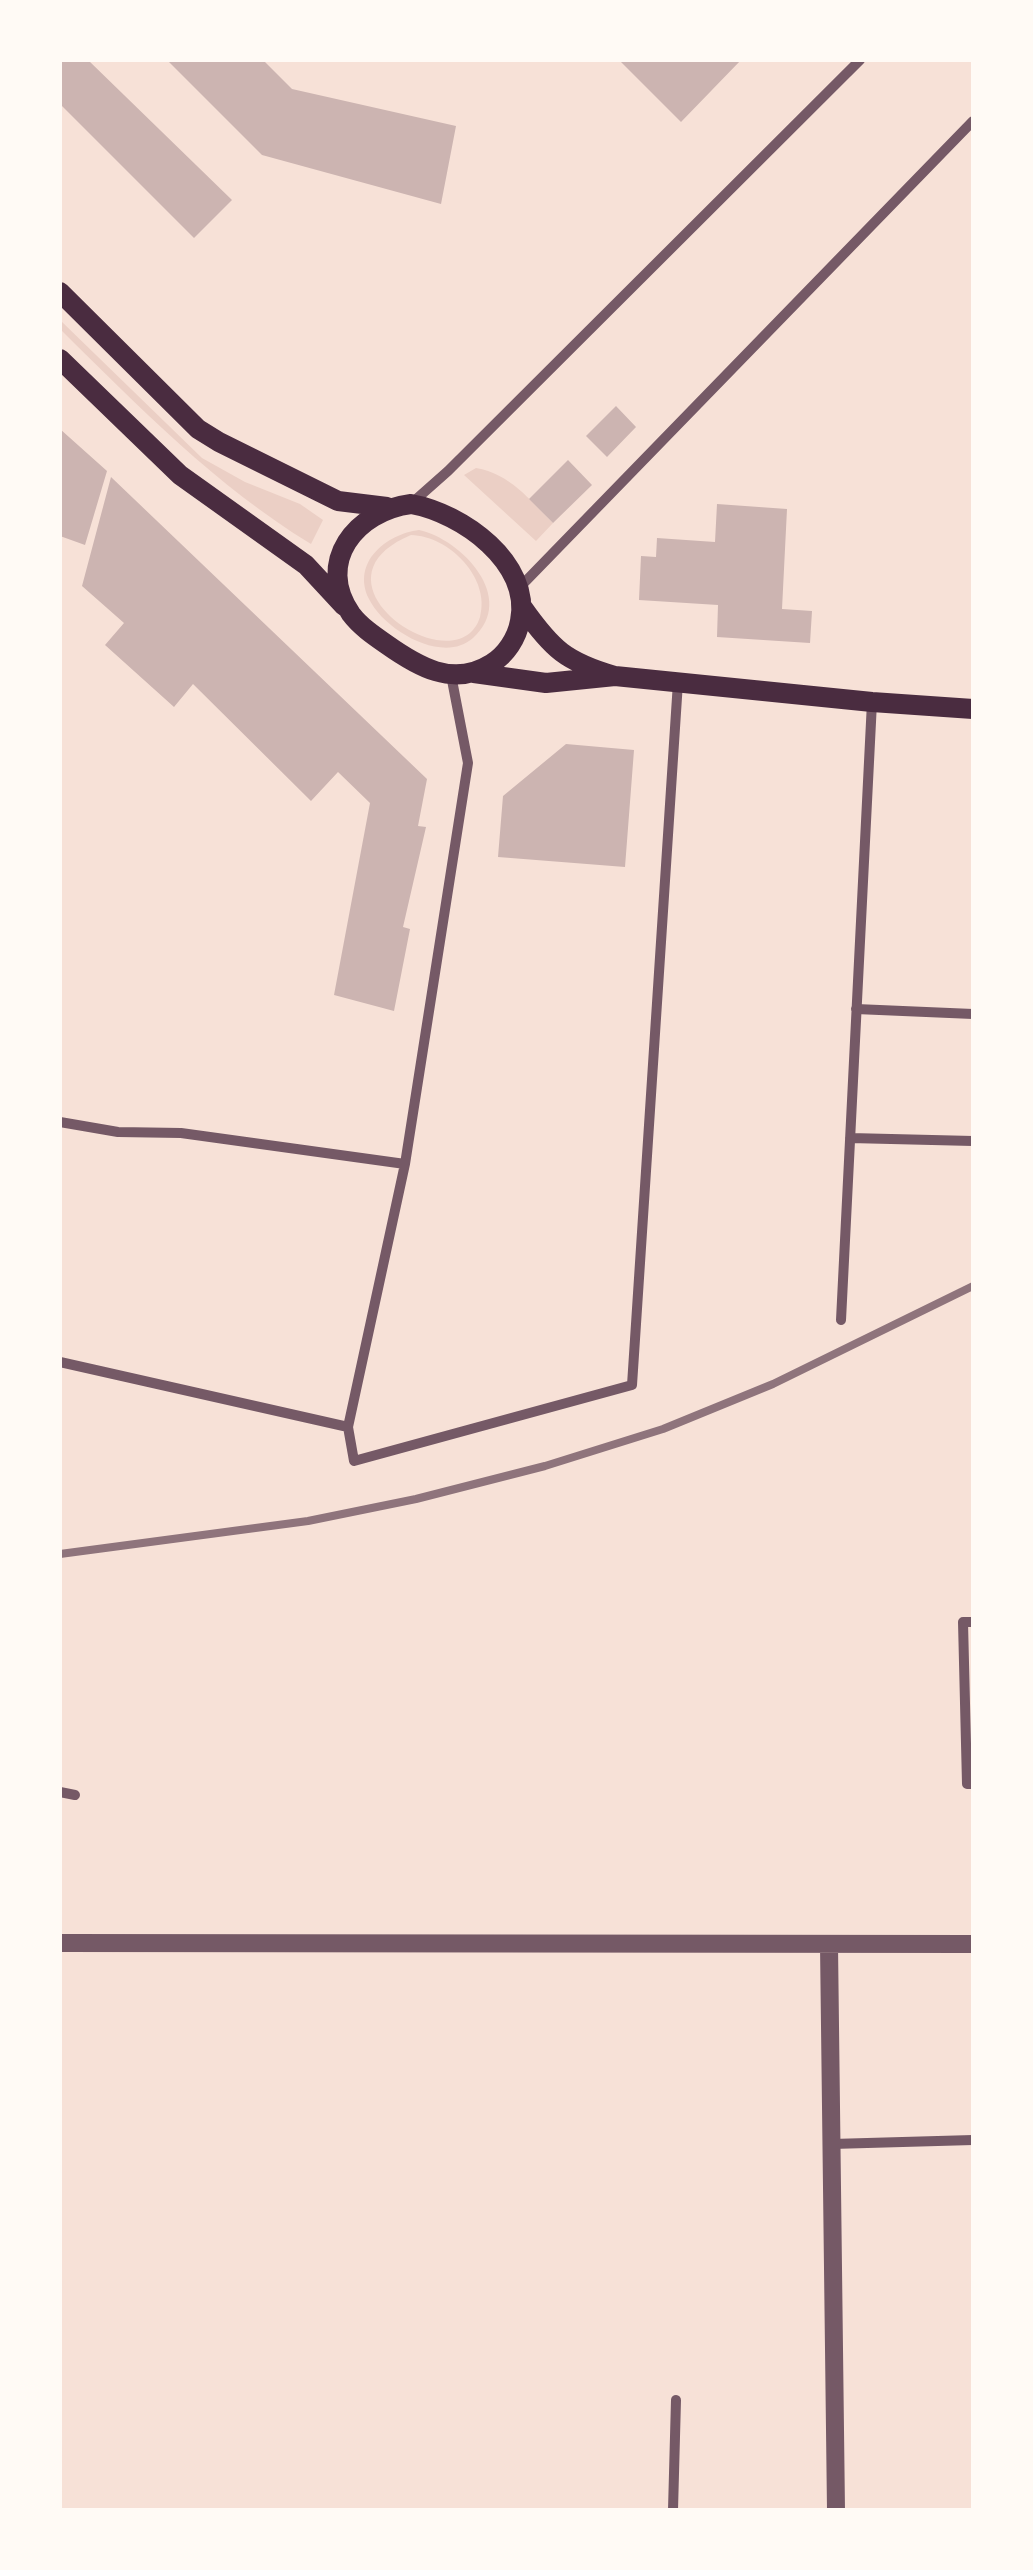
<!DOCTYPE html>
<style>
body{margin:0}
#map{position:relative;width:1033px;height:2570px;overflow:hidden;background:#f7e1d7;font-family:"IBM Plex Sans",sans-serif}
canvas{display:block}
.frame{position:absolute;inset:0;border:62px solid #fffaf5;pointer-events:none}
</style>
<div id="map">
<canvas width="1033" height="2570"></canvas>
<div class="frame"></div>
</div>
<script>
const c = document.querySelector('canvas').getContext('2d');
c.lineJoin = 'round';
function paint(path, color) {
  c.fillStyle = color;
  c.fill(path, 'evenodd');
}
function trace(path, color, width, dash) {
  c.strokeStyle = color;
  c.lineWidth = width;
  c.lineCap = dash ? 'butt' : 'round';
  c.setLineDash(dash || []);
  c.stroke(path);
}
paint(new Path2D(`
 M 60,320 L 202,458 L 245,482 L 300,504 L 323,520 L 311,544 C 216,486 139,407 60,329 Z
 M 476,468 C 510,474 529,499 553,523 L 536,541 L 464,475 Z
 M 419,530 C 461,539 518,598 473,638 C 443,665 384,630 369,599 C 351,562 387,534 419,530 ZM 411,535 C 449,536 491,578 480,617 C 458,688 298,582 411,535 Z`), '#ebcfc5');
paint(new Path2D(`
 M 60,60 L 88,60 L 232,200 L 194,238 L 60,104 Z
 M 167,60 L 263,60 L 292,89 L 456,126 L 441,204 L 262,155 Z
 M 619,60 L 741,60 L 681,122 Z
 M 616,406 L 636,427 L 607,457 L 586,436 Z
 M 60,429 L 107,471 L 85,545 L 60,536 Z
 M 568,460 L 592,485 L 553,523 L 529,499 Z
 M 111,477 L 427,779 L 418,826 L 426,827 L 403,927 L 410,929 L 394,1011 L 334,995 L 370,803 L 338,772 L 311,801 L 193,684 L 174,707 L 105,645 L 124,623 L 82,586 Z
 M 717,504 L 787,509 L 782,609 L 812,611 L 810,643 L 717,637 L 718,605 L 639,600 L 641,556 L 656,557 L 657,538 L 715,542 Z
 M 566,744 L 634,750 L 625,867 L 498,857 L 503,796 Z`), '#ccb4b1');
trace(new Path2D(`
 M 413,502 L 448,471 L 860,60
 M 520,587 L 973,121
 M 451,675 L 468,763 L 405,1164 L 348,1427 L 354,1461 L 632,1385 L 678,682
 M 856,1009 L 973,1014
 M 60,1122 L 118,1132 L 181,1133 L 405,1164
 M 850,1138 L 973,1141
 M 841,1320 L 872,702
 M 60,1362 L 348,1427
 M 973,1622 L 963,1622 L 967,1784 L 973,1784
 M 60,1792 L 75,1795
 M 832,2144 L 973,2140
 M 673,2510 L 676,2400`), '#755966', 10);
trace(new Path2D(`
 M 60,1943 L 973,1944
 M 829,1945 L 836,2510`), '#755966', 18);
trace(new Path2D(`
 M 60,292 L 198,429 L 219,442 L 338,501 L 387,507
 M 60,359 L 180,475 L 306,565 L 344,606
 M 411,504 C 462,513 532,563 520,621 C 517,638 506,655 491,664 C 453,688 417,666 386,644 C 373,635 360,626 351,614 C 315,562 356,511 411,504 Z
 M 474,673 L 546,683 L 615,676 C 566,662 552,649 523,608
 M 615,676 L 872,702 L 973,709`), '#4a2c40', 20);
trace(new Path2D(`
 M 60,1554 L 308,1521 L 416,1499 L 545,1466 L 663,1429 L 773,1384 L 973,1286`), '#8f747c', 8);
</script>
